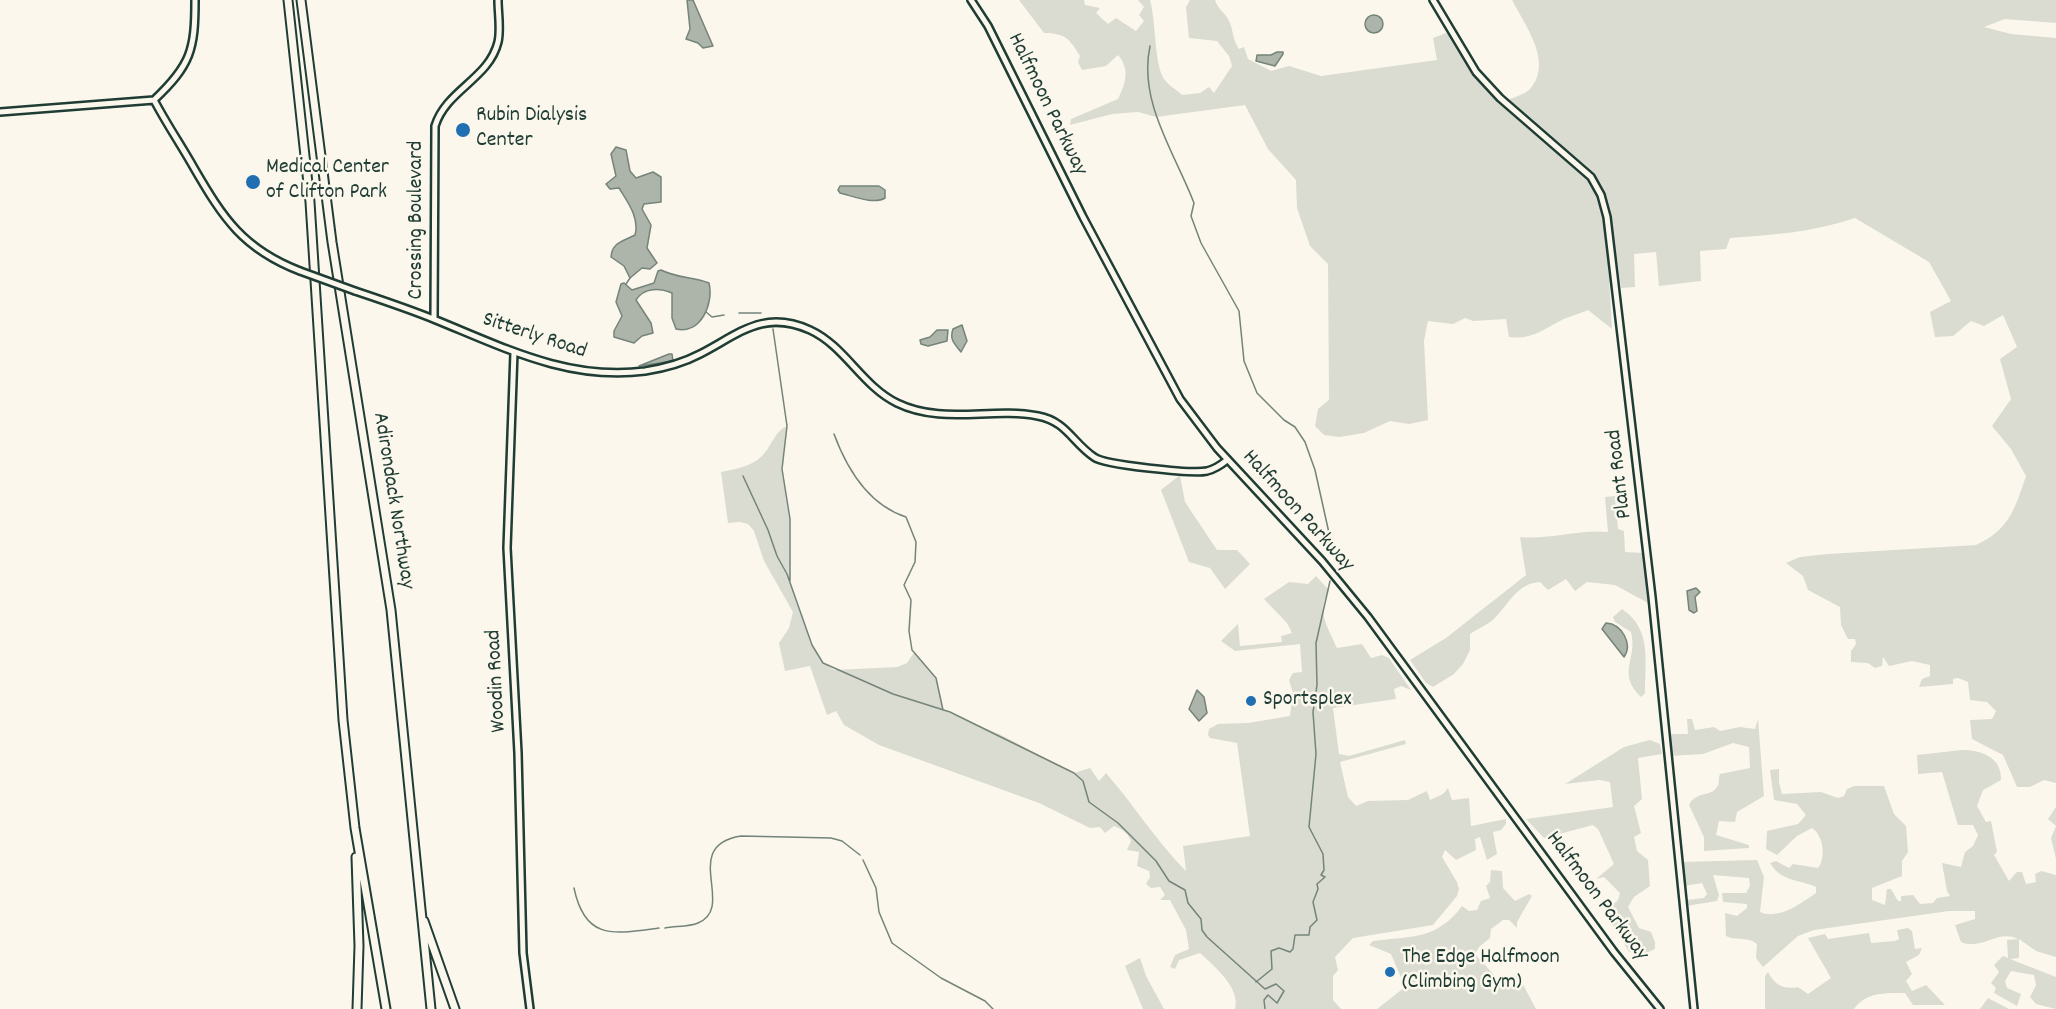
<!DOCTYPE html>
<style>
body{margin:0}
canvas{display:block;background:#fbf7ec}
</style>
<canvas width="2056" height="1009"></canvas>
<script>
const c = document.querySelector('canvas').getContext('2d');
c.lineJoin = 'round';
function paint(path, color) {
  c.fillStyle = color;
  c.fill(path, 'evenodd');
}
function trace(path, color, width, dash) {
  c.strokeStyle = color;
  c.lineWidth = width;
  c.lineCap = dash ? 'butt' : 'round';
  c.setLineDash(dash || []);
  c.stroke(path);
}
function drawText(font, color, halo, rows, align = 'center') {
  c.font = font + ' Dekko,sans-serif';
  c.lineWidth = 5;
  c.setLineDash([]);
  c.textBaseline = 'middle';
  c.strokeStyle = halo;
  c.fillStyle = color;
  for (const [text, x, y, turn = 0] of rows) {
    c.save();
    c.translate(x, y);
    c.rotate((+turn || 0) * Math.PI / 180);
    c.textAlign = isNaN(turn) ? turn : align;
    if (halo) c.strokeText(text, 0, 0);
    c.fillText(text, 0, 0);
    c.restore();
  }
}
paint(new Path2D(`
 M 1019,0 L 1084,0 L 1085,5 L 1100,8 L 1096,13 L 1108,24 L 1116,18 L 1136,31 L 1144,21 L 1139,15 L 1144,7 L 1138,0 L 1150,0 C 1156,20 1154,64 1164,79 C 1168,85 1177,90 1182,95 L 1200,93 L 1209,87 L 1214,93 L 1232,66 L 1229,56 L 1217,41 L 1189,38 L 1186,7 L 1190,0 L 1215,0 C 1218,10 1225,12 1229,21 C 1234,31 1232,40 1239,49 L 1244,47 L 1248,59 L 1271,71 L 1289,66 L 1321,76 L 1437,60 L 1433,38 L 1446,33 L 1462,43 L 1471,60 L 1508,100 C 1515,97 1525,94 1530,89 C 1554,62 1524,24 1512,0 L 2056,0 L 2056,23 L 2005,19 L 1984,27 L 2011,34 L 2056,38 L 2056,783 L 2044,780 L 2030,787 L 2017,787 L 2003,755 L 1972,739 L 1970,720 L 1992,719 L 1996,711 L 1987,702 L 1970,700 L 1968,682 L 1958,678 L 1953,679 L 1953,684 L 1919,687 L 1922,679 L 1930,676 L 1930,665 L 1912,661 L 1889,666 L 1883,657 L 1882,666 L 1875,668 L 1868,663 L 1851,662 L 1851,651 L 1856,644 L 1855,639 L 1848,639 L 1841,625 L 1840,607 L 1808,590 L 1803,576 L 1786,563 L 1800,557 L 1828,554 L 1976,545 C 2009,530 2015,509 2026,476 L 2011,449 L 1992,426 L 2011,399 L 2000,359 L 2017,347 L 2003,315 L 1984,326 L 1971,321 L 1953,336 L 1935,337 L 1930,312 L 1951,301 L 1929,262 L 1855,218 C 1814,232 1773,235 1730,238 L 1726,249 L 1700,251 L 1701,281 L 1659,286 L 1656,252 L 1634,254 L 1635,287 L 1621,288 L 1617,260 L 1607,242 L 1612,329 L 1588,310 C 1579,314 1569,316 1560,321 C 1542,330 1531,340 1509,337 L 1506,319 L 1473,321 L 1465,318 L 1453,324 L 1428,321 L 1424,341 L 1428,420 L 1409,424 L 1390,421 L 1364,433 L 1339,437 L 1324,435 L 1315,426 L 1318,409 L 1329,400 L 1328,264 L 1310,246 L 1297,208 L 1296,180 L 1268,149 L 1245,105 L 1156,117 L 1138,112 L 1112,114 L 1070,125 L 1071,119 L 1118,99 C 1126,83 1130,69 1118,55 L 1106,66 L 1082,70 L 1078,62 L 1080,56 C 1070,39 1065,33 1044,33 Z
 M 787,426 L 782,469 L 790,519 L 790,582 L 812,645 L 823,663 L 834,670 L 897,667 L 907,663 L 914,653 L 936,678 L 943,710 L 1001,735 L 1074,773 L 1090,768 L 1099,781 L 1106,773 C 1134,805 1156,841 1186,871 L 1183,846 L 1250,836 L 1237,743 L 1210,738 L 1208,735 L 1209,729 L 1218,724 L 1248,723 L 1290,716 L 1293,693 L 1289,680 L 1293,673 L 1302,672 L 1300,644 L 1235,651 L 1221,641 L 1238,624 L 1240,646 L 1282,642 L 1281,636 L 1292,633 L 1287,623 L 1264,599 L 1289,582 L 1308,584 L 1316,576 L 1329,590 C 1316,612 1328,627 1337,648 L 1362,644 L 1371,658 L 1382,655 L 1389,658 L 1411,690 L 1401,686 L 1394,689 L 1396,699 L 1333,708 L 1339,754 L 1349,756 L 1405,740 L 1406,744 L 1340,762 L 1348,797 L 1356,806 L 1368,801 L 1408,800 L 1427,791 L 1430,800 L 1443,794 L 1448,788 L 1452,800 L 1469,798 L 1471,826 L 1506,819 L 1506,824 L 1501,830 L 1493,832 L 1497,854 L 1487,860 L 1480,837 L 1475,839 L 1476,850 L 1456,860 L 1445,850 L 1442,857 L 1457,882 L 1459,889 L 1457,896 L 1433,925 L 1353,938 L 1335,957 L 1338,970 L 1333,976 L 1333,1000 L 1341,1009 L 1235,1009 C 1241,988 1214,966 1200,953 L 1179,960 L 1175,969 L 1170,967 L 1175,955 L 1189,949 L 1186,930 L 1170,900 L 1160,900 L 1165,895 L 1160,887 L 1151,888 L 1146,884 L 1150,877 L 1149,871 L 1137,866 L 1139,852 L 1127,850 L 1131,841 C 1128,833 1122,829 1114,826 L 1105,833 L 1100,827 L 1090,828 L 1039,803 L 879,745 L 844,725 L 836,711 L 827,715 L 810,666 L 785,671 L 779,643 L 789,628 L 793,612 L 764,561 L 754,531 L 748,524 L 740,522 L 728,523 L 721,472 C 735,469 751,467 762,456 C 772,446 774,432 787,426 Z
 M 1180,475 L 1185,502 L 1217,550 L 1237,550 L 1250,564 L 1225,589 L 1210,568 L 1189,562 L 1161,490 Z
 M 1615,496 L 1618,529 L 1624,531 L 1625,552 L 1643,553 L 1648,603 L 1615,585 L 1587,582 L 1575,591 L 1566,579 L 1548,590 L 1540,582 C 1517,583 1508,605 1494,619 C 1487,625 1477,629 1470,634 L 1470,650 L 1463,664 L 1454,674 L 1433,687 L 1426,683 L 1410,660 L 1446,638 L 1526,575 L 1520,537 C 1550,540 1578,529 1608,532 L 1605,497 Z
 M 1622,609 C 1652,629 1645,661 1645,693 L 1641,697 C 1616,673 1638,659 1631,632 L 1615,622 L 1613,617 Z
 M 1687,719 L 1692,719 L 1695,730 L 1714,727 L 1720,731 L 1740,727 L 1755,729 L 1758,719 L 1764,796 L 1737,812 L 1735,822 L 1719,821 L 1716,835 L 1749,845 L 1749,848 L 1704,851 L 1704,837 L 1689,805 C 1697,790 1710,798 1717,787 C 1720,784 1718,778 1720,774 L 1750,768 L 1749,747 L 1733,743 L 1703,754 L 1670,756 L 1668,734 L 1688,734 Z
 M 1650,740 L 1660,744 L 1662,754 L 1638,758 L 1642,799 L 1634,806 L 1641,833 L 1634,837 L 1637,851 L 1648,860 L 1650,886 L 1634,897 L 1628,907 L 1639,928 L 1651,932 L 1655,942 L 1655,949 L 1644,954 L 1629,952 L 1605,912 L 1618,900 L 1620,893 L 1604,877 L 1596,879 L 1614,864 L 1598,829 L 1593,825 L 1544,838 L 1526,819 L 1613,807 L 1610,782 L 1600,780 L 1565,784 L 1624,747 Z
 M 1962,750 C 1981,750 2002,757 2001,780 L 1983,790 L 1977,806 L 1986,822 L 1991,821 L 1997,852 L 1994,855 L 2009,881 L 2017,872 L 2022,872 L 2026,884 L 2036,882 L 2035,874 L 2041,871 L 2056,875 L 2056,957 L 2036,951 L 2019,939 L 2019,958 L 2010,959 L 2056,977 L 2056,1009 L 2036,1004 L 2030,997 L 2036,985 L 2034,975 L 2011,971 L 2005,981 L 2007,988 L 2021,994 L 2017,1006 L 1994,993 L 1996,988 L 1991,983 L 1999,972 L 1994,965 L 2003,956 L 2008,958 L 2007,940 L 2018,939 C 1998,929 1981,951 1961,942 L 1955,925 L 1975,919 L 1975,911 L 1949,911 L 1814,930 L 1798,936 L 1763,967 L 1756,958 L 1757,944 C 1747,936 1736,941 1726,936 L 1725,913 L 1737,916 L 1747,908 L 1747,904 L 1723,902 L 1722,893 L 1746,893 L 1750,886 L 1749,878 L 1713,875 L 1719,895 L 1717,901 L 1686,906 L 1686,900 L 1704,898 L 1707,894 L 1702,883 L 1684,886 L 1681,862 L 1757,860 L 1764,877 L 1760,912 C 1779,920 1800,904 1816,893 L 1816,887 C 1799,879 1781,882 1770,863 L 1776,861 L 1789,868 L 1793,864 L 1818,868 C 1826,858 1824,836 1812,828 L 1797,836 L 1777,855 L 1766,849 L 1767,831 L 1798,824 L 1806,815 L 1797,804 L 1774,800 L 1770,770 L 1779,769 L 1779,783 L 1782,794 L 1821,792 L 1838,798 L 1844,796 L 1847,789 L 1854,786 L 1884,786 L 1894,814 L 1906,826 L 1908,852 L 1902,861 L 1902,876 L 1872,888 L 1872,900 L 1885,905 L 1887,889 L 1891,889 L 1898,901 L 1901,901 L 1901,896 L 1913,895 L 1920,904 L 1933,903 L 1937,898 L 1950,896 L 1947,891 L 1942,863 L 1961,867 L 1965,852 L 1973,846 L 1978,835 L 1973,825 L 1958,825 L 1942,772 L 1918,774 L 1917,755 Z
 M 2056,807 L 2056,859 L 2051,838 L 2056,826 L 2048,819 Z
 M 1491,870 L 1502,871 L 1503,888 L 1515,901 L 1529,894 L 1532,896 L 1517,922 L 1517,928 L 1509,920 L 1503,920 L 1491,929 L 1490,938 L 1479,947 L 1475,954 L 1505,987 L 1513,983 L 1515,975 L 1520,979 L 1536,1009 L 1377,1009 L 1405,987 L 1391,954 L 1369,945 L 1373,941 C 1411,936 1437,940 1462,906 L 1469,911 L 1477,910 L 1481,901 L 1490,898 L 1486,886 L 1490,882 Z
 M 1908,928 L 1912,931 L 1915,949 L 1922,948 L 1919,955 L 1906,962 L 1912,974 L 1906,981 L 1912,991 L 1926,985 L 1945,1005 L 1913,1005 L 1905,993 C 1885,993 1866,992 1854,1009 L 1765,1009 L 1765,976 L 1768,972 C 1775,985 1783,990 1798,987 L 1808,994 L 1831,978 L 1808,938 L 1825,934 L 1828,939 L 1869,933 L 1871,943 L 1895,941 L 1899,939 L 1897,930 Z
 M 1140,958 L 1146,976 L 1164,1009 L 1143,1009 L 1125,966 Z
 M 1988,998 L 2009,1009 L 1980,1009 Z`), '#dbdcd1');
const water = new Path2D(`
 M 687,0 L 693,0 L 713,46 L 703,48 L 698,43 L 686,39 L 690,29 Z
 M1365 24a9 9 0 1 1 18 0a9 9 0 1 1-18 0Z
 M 1277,52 L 1283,52 L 1283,54 L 1275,66 L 1256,61 L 1257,55 L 1271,55 Z
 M 616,147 L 626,150 L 630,171 L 636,178 L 653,172 L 661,177 L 661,202 L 644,204 L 642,209 L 651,225 L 647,248 L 657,263 L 650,269 L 642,268 L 630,278 L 624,266 L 611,257 C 612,242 624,241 635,235 C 640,218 627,201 619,188 L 610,189 L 606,184 L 616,176 L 611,154 Z
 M 840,186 L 879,186 L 885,190 L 885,198 C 874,205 853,196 840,193 L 838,190 Z
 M 661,270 C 677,278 693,277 709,283 C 714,303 701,335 676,329 L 672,318 L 672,293 C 660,288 644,287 636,300 L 651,323 L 653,333 L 642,336 L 634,343 L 614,337 L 614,331 L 622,316 L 616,302 L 621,284 L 624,283 L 632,290 L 654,283 L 658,271 Z
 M 962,325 L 967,341 L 961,352 C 955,344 949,340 953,329 Z
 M 937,330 L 948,330 L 947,341 L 928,346 L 921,344 L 920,340 L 930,337 Z
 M 669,354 L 672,354 L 673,361 L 639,366 Z
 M 1696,588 L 1700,592 L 1695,597 L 1697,611 L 1694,613 L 1689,610 L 1687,591 Z
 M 1606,623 C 1622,624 1633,644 1624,657 L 1602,629 Z
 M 1197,690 L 1204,697 L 1207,713 L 1199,721 L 1189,709 Z`);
paint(water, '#adb4aa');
trace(water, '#74847b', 1.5);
trace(new Path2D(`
 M 1150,46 C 1138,102 1175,153 1194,203 L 1191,216 L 1201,243 L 1239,311 L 1244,361 L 1257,393 L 1284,420 L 1295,427 L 1305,442 L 1315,470 L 1329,533 L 1331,555
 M 626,284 L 630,278
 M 706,312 L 712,317 L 724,315
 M 739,313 L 761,313
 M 773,329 L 787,426 L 782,469 L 790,519 L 790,581
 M 834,434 C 847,469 869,505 906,517 L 916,542 L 915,562 L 904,585 L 911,600 L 909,631 L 912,650 L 936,678 L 943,710
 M 743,476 L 768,530 L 777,556 L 787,574 L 812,645 L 823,663 L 893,694 L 950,712 L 1074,773 L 1083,781 L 1089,802 L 1118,823 L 1156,861 L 1169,881 L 1185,890 L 1188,903 L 1201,919 L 1202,930 L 1207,937 L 1265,989 L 1276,984 L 1284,991 L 1277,1003 L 1268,995 L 1264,1000 L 1265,1009
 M 863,860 L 876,888 L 879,912 L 892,943 L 941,978 L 985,1001 L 993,1009
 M 574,888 C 585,941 614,934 659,928
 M 665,928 C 675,926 689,927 698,923 C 737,907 679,846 741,836 L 831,838 L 842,841 L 860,855
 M 1256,982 L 1272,969 L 1271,951 L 1279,948 L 1290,952 L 1293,949 L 1295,935 L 1309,935 L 1310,927 L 1317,920 L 1313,902 L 1318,889 L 1317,884 L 1325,877 L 1321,875 L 1324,870 L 1323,854 L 1309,827 L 1316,754 L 1313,712 L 1317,685 L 1316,643 L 1330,581`), '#74847b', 1.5);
const secondary = new Path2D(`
 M 1433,0 L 1476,72 L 1500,98 L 1591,177 L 1601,195 L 1607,217 L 1652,597 L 1694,1009
 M 154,100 C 166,123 181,145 194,168 C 223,218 243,249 300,271
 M 0,112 L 154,100 C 191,65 195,50 195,0
 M 355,291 C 382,300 409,309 436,320 C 505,348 569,381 645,371 C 664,368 683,363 700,354 C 739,334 763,309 810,330 C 845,346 862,386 897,403 C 942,425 991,407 1038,416 C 1066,421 1073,443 1094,457 C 1104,465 1193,474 1207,471 C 1215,469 1221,465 1227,460
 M 434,319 L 435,126 C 446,90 489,79 498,42 C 501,29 498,14 498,0
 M 514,352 L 507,548 L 518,753 L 523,953 L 530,1009`);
const primary = new Path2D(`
 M 971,0 L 988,26 L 1083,217 L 1180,399 L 1217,448 L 1322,561 L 1368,617 L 1614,952 L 1660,1009`);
const highway = new Path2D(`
 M 288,0 L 310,202 L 343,720 L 355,828 L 386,1009
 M 301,0 L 332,242 L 391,610 L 431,1009
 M 356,857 L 359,946 L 357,1009
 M 424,921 L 455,1009`);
trace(secondary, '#1f3d34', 10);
trace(primary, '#1f3d34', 10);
trace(highway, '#1f3d34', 11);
trace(secondary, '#fbf7ec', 5);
trace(primary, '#fbf7ec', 5);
trace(highway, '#fbf7ec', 7);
const secondaryBridge = new Path2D(`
 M 300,271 L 355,291`);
trace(secondaryBridge, '#1f3d34', 10, []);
trace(secondaryBridge, '#fbf7ec', 5);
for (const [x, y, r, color] of [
 [463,130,8,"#1f6fb2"],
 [253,182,8,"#1f6fb2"],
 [1251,701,6,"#1f6fb2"],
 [1390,972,6,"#1f6fb2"]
]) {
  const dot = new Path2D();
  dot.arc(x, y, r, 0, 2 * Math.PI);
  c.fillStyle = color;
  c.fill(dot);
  trace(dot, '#fbf7ec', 2);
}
drawText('22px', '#1f3d34', '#fbf7ec', [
 ["Halfmoon Parkway",1046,105,64],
 ["Crossing Boulevard",418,220,-90],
 ["Sitterly Road",534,337,18],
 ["Plant Road",1621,474,-97],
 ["Adirondack Northway",392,501,81],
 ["Halfmoon Parkway",1297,512,48],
 ["Woodin Road",498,681,-93],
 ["Halfmoon Parkway",1596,897,53]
]);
drawText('22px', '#1f3d34', '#fbf7ec', [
 ["Rubin Dialysis",476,117],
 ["Center",476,142],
 ["Medical Center",266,169],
 ["of Clifton Park",266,194],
 ["Sportsplex",1263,701],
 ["The Edge Halfmoon",1402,959],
 ["(Climbing Gym)",1402,984]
], 'left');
</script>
